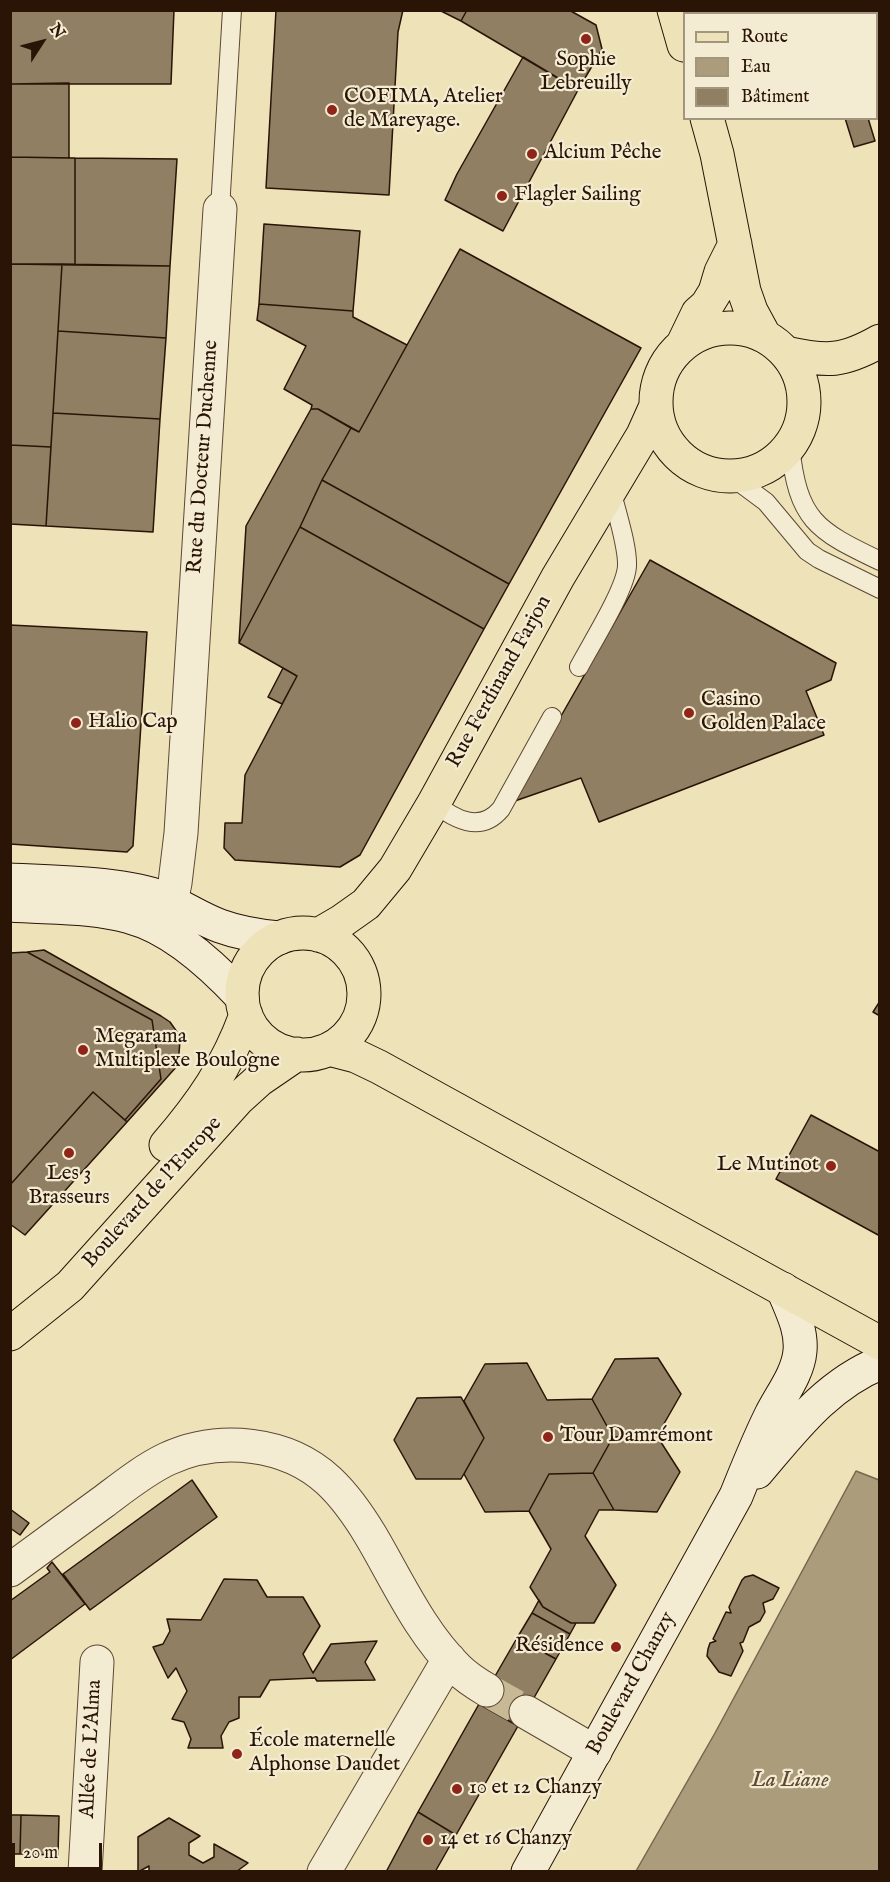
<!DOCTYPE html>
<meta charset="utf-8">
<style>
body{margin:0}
#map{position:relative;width:890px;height:1882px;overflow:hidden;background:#eee2b9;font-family:"IM FELL English",serif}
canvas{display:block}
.frame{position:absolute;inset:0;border:12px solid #2a1406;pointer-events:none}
.legend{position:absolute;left:683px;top:12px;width:195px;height:108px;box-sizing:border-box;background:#f4ecd2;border:2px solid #a39680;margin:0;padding:8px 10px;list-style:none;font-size:18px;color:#2a1406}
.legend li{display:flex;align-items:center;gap:12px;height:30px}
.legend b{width:30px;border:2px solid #a39680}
.north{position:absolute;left:12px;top:12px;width:60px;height:60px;-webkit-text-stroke:4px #f4ecd2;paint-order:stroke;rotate:54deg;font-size:16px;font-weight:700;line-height:24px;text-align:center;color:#2a1406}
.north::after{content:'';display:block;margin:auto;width:21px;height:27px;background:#2a1406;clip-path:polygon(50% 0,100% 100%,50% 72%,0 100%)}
.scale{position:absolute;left:12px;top:1843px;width:90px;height:27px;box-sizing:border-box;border:3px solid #2a1406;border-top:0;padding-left:8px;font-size:18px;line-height:21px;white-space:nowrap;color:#2a1406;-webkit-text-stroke:4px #f4ecd2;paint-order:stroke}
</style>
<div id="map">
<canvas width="890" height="1882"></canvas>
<div class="frame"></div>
<ul class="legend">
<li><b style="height:8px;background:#eee2b9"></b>Route</li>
<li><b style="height:16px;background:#ab9c7c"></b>Eau</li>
<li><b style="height:16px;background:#907f63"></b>Bâtiment</li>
</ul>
<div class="north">N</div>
<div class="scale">20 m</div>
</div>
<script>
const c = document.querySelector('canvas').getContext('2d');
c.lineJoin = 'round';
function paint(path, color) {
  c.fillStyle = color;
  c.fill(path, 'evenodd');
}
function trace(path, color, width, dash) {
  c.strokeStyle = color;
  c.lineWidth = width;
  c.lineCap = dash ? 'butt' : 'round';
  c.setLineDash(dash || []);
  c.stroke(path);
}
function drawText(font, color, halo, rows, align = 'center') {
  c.font = font + ' "IM FELL English",serif';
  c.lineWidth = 4.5;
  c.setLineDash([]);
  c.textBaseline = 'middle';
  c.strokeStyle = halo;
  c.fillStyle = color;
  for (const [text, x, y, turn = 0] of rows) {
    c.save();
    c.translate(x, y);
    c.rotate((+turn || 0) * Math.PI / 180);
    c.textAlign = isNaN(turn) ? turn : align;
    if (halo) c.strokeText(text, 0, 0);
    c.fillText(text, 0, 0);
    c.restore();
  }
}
const water = new Path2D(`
 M 856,1471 L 879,1480 L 879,1871 L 636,1871 L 715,1733 Z`);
paint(water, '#ab9c7c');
trace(water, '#77664d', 1.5);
const building = new Path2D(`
 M 10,10 L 174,10 L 171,84 L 10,84 Z
 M 276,10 L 403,10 L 398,32 L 389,195 L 266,188 Z
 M 439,10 L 467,10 L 461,21 Z
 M 467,10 L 569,10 L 596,25 L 602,49 L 578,90 L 461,21 Z
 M 782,10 L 835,10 L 836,14 L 782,14 Z
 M 835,10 L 871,10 L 872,14 L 836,14 Z
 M 876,28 L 880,38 L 880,72 L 876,72 Z
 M 523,57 L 578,90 L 503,231 L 445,200 L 457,174 Z
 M 876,72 L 880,72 L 880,101 L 876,102 Z
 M 69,83 L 69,158 L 10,157 L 10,84 Z
 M 845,118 L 868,118 L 875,141 L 854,147 Z
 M 10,157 L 75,158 L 75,265 L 10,264 Z
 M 75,158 L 177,159 L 170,266 L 75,265 Z
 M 264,224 L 360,231 L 353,311 L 259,304 Z
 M 460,249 L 641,348 L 509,584 L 322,480 L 351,428 L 359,432 Z
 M 10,264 L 62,264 L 51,447 L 10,445 Z
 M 62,264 L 170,266 L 166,338 L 58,331 Z
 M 259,304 L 353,311 L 353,317 L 407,345 L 359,432 L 318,409 L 311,409 L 312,405 L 284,389 L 306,346 L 257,320 Z
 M 58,331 L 166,338 L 160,419 L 53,413 Z
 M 311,409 L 318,409 L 351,428 L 322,480 L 300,527 L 239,643 L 246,526 Z
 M 53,413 L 160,419 L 153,532 L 46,526 Z
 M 10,445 L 51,447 L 46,526 L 10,524 Z
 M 322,480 L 509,584 L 484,629 L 300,527 Z
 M 300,527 L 484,629 L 360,855 L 340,867 L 235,860 L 224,848 L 225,823 L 242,823 L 245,775 L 297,676 L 239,643 Z
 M 650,560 L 836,663 L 831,680 L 806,691 L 824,735 L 599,822 L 581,778 L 512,802 Z
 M 10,625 L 147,632 L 133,846 L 127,852 L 10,844 Z
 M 283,668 L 297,676 L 282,704 L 268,697 Z
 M 44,950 L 161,1016 L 170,1022 L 177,1032 L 180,1041 L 178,1065 L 127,1122 L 125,1120 L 161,1079 L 152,1020 L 27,952 Z
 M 27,952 L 152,1020 L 161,1079 L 125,1120 L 93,1092 L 10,1185 L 10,953 Z
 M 880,1001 L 880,1016 L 873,1012 Z
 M 93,1092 L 127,1122 L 25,1235 L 10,1224 L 10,1185 Z
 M 811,1115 L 880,1152 L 880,1236 L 776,1179 Z
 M 658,1358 L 681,1394 L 657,1436 L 613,1437 L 592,1399 L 615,1359 Z
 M 527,1363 L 547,1400 L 592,1399 L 613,1437 L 593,1473 L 549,1474 L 529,1511 L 485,1512 L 464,1474 L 484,1438 L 464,1401 L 485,1364 Z
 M 461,1397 L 484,1438 L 461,1479 L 416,1479 L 394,1440 L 417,1398 Z
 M 657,1436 L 680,1472 L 657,1512 L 614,1510 L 593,1473 L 613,1437 Z
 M 593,1473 L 614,1510 L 599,1510 L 585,1536 L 616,1585 L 594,1623 L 571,1623 L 543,1607 L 530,1587 L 551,1549 L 529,1511 L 549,1474 Z
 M 192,1480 L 217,1517 L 90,1610 L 63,1574 Z
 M 10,1509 L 29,1523 L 20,1535 L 10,1528 Z
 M 52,1562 L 85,1604 L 10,1660 L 10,1601 L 50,1572 L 47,1568 Z
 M 753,1575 L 779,1588 L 773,1599 L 763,1603 L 765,1612 L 760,1621 L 749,1627 L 743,1642 L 740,1643 L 743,1651 L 731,1676 L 719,1672 L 707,1656 L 708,1649 L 710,1643 L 716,1641 L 713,1639 L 726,1612 L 731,1613 L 729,1607 L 742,1580 L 745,1577 Z
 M 224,1579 L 257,1580 L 267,1597 L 303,1597 L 320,1626 L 303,1654 L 313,1673 L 331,1644 L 377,1641 L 365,1662 L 375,1680 L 317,1681 L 315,1678 L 270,1680 L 260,1697 L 239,1697 L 239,1718 L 229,1722 L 221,1736 L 223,1748 L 188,1748 L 191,1739 L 184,1722 L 172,1719 L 187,1691 L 176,1668 L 168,1678 L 153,1647 L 163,1644 L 170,1631 L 167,1619 L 201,1620 Z
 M 539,1600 L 543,1607 L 571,1623 L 576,1623 L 570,1634 L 532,1613 Z
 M 532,1613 L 570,1634 L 556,1659 L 517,1638 Z
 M 517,1638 L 556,1659 L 518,1726 L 479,1704 Z
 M 479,1704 L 518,1726 L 456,1835 L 418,1812 Z
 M 418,1812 L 456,1835 L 435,1872 L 386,1872 Z
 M 10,1815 L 21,1815 L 20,1854 L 10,1854 Z
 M 21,1815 L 59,1816 L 58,1855 L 20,1854 Z
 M 169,1818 L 200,1836 L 189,1843 L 189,1855 L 203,1863 L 214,1857 L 214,1844 L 248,1863 L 236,1872 L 149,1872 L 149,1866 L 138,1872 L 138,1837 Z`);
paint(building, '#907f63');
trace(building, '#2a1406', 1.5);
trace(new Path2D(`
 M 487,1690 L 526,1712`), '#c7b995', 33, [33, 16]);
const lane = new Path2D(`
 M 220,209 L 232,10
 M 790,446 C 798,520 815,530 880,561
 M 731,476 L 766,502 L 807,551 L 819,559 L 880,589
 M 579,667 C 591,644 626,589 627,566 C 628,546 616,511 611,489
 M 434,803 C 454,819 480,834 501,809 L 552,717`);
const street = new Path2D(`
 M 171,902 L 175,883 L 181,833 L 220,209
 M 10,1570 C 41,1547 72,1525 103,1502 C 123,1487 144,1470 167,1459 C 219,1435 287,1442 329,1481 C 346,1497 359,1516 371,1536 C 397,1580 420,1632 458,1669 C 466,1677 477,1684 487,1690
 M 526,1712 L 595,1752
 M 85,1872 L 97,1662
 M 324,1872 L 449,1659`);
const secondary = new Path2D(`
 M 10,880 C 53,882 118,883 157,896 C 179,904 198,918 220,926 C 239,933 258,936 279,938
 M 10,905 C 50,908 92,906 130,917 C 172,928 213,966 242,997
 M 757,1472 C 793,1430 826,1385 880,1363
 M 528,1872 L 736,1496 C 747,1469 758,1441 771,1415 C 781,1395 798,1374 800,1351 C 802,1329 791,1309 783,1289`);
const primary = new Path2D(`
 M 674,10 L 684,45
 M 707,118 L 717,154 L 744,291 L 751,311 L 764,335
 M656 402a74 74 0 1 1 148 0a74 74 0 1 1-148 0Z
 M 683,344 L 698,313 L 707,305 L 715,292 L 721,272 L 735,244
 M 786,353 C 827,362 843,362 880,341
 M242 994a61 61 0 1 1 122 0a61 61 0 1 1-122 0Z
 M 318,935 L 342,921 L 366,904 L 395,869 L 434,803 L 558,577 L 643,435 L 656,406
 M 329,1049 L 356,1056 L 379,1067 L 880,1343
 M 166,1145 C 202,1103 227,1067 246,1015
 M 10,1334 L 70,1286 L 238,1099 L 259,1080 L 297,1054`);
trace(lane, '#5b4833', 20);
trace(street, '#5b4833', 35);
trace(secondary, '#2a1406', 35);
trace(primary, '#2a1406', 35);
trace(lane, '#f4ecd2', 18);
trace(street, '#f4ecd2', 33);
trace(secondary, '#f4ecd2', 33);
trace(primary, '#eee2b9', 33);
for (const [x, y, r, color] of [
 [586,39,6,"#8f2418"],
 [332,110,6,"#8f2418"],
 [532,154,6,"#8f2418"],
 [502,196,6,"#8f2418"],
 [689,713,6,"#8f2418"],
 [76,723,6,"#8f2418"],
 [83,1050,6,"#8f2418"],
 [69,1153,6,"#8f2418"],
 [831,1166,6,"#8f2418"],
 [548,1437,6,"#8f2418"],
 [616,1647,6,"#8f2418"],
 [237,1754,6,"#8f2418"],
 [457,1789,6,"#8f2418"],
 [428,1840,6,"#8f2418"]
]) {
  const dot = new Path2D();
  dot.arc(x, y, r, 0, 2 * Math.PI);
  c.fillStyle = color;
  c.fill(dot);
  trace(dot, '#f4ecd2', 2);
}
drawText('21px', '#2a1406', '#f4ecd2', [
 ["Sophie",586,61,"center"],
 ["Lebreuilly",586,85,"center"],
 ["COFIMA, Atelier",344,98],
 ["de Mareyage.",344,122],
 ["Alcium Pêche",544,154],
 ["Flagler Sailing",514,196],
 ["Casino",701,701],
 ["Golden Palace",701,725],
 ["Halio Cap",88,723],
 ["Megarama",95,1038],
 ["Multiplexe Boulogne",95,1062],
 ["Le Mutinot",819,1166,"right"],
 ["Les 3",69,1175,"center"],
 ["Brasseurs",69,1199,"center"],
 ["Tour Damrémont",560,1437],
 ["Résidence",604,1647,"right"],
 ["École maternelle",249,1742],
 ["Alphonse Daudet",249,1766],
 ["10 et 12 Chanzy",469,1789],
 ["14 et 16 Chanzy",440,1840]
], 'left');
drawText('21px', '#2a1406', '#f4ecd2', [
 ["Rue du Docteur Duchenne",204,457,-86],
 ["Rue Ferdinand Farjon",500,682,-61],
 ["Boulevard de l'Europe",153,1193,-48],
 ["Boulevard Chanzy",632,1684,-61],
 ["Allée de L'Alma",92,1749,-87]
]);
drawText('italic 22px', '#5e4a35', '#f4ecd2', [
 ["La Liane",790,1781]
]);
</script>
